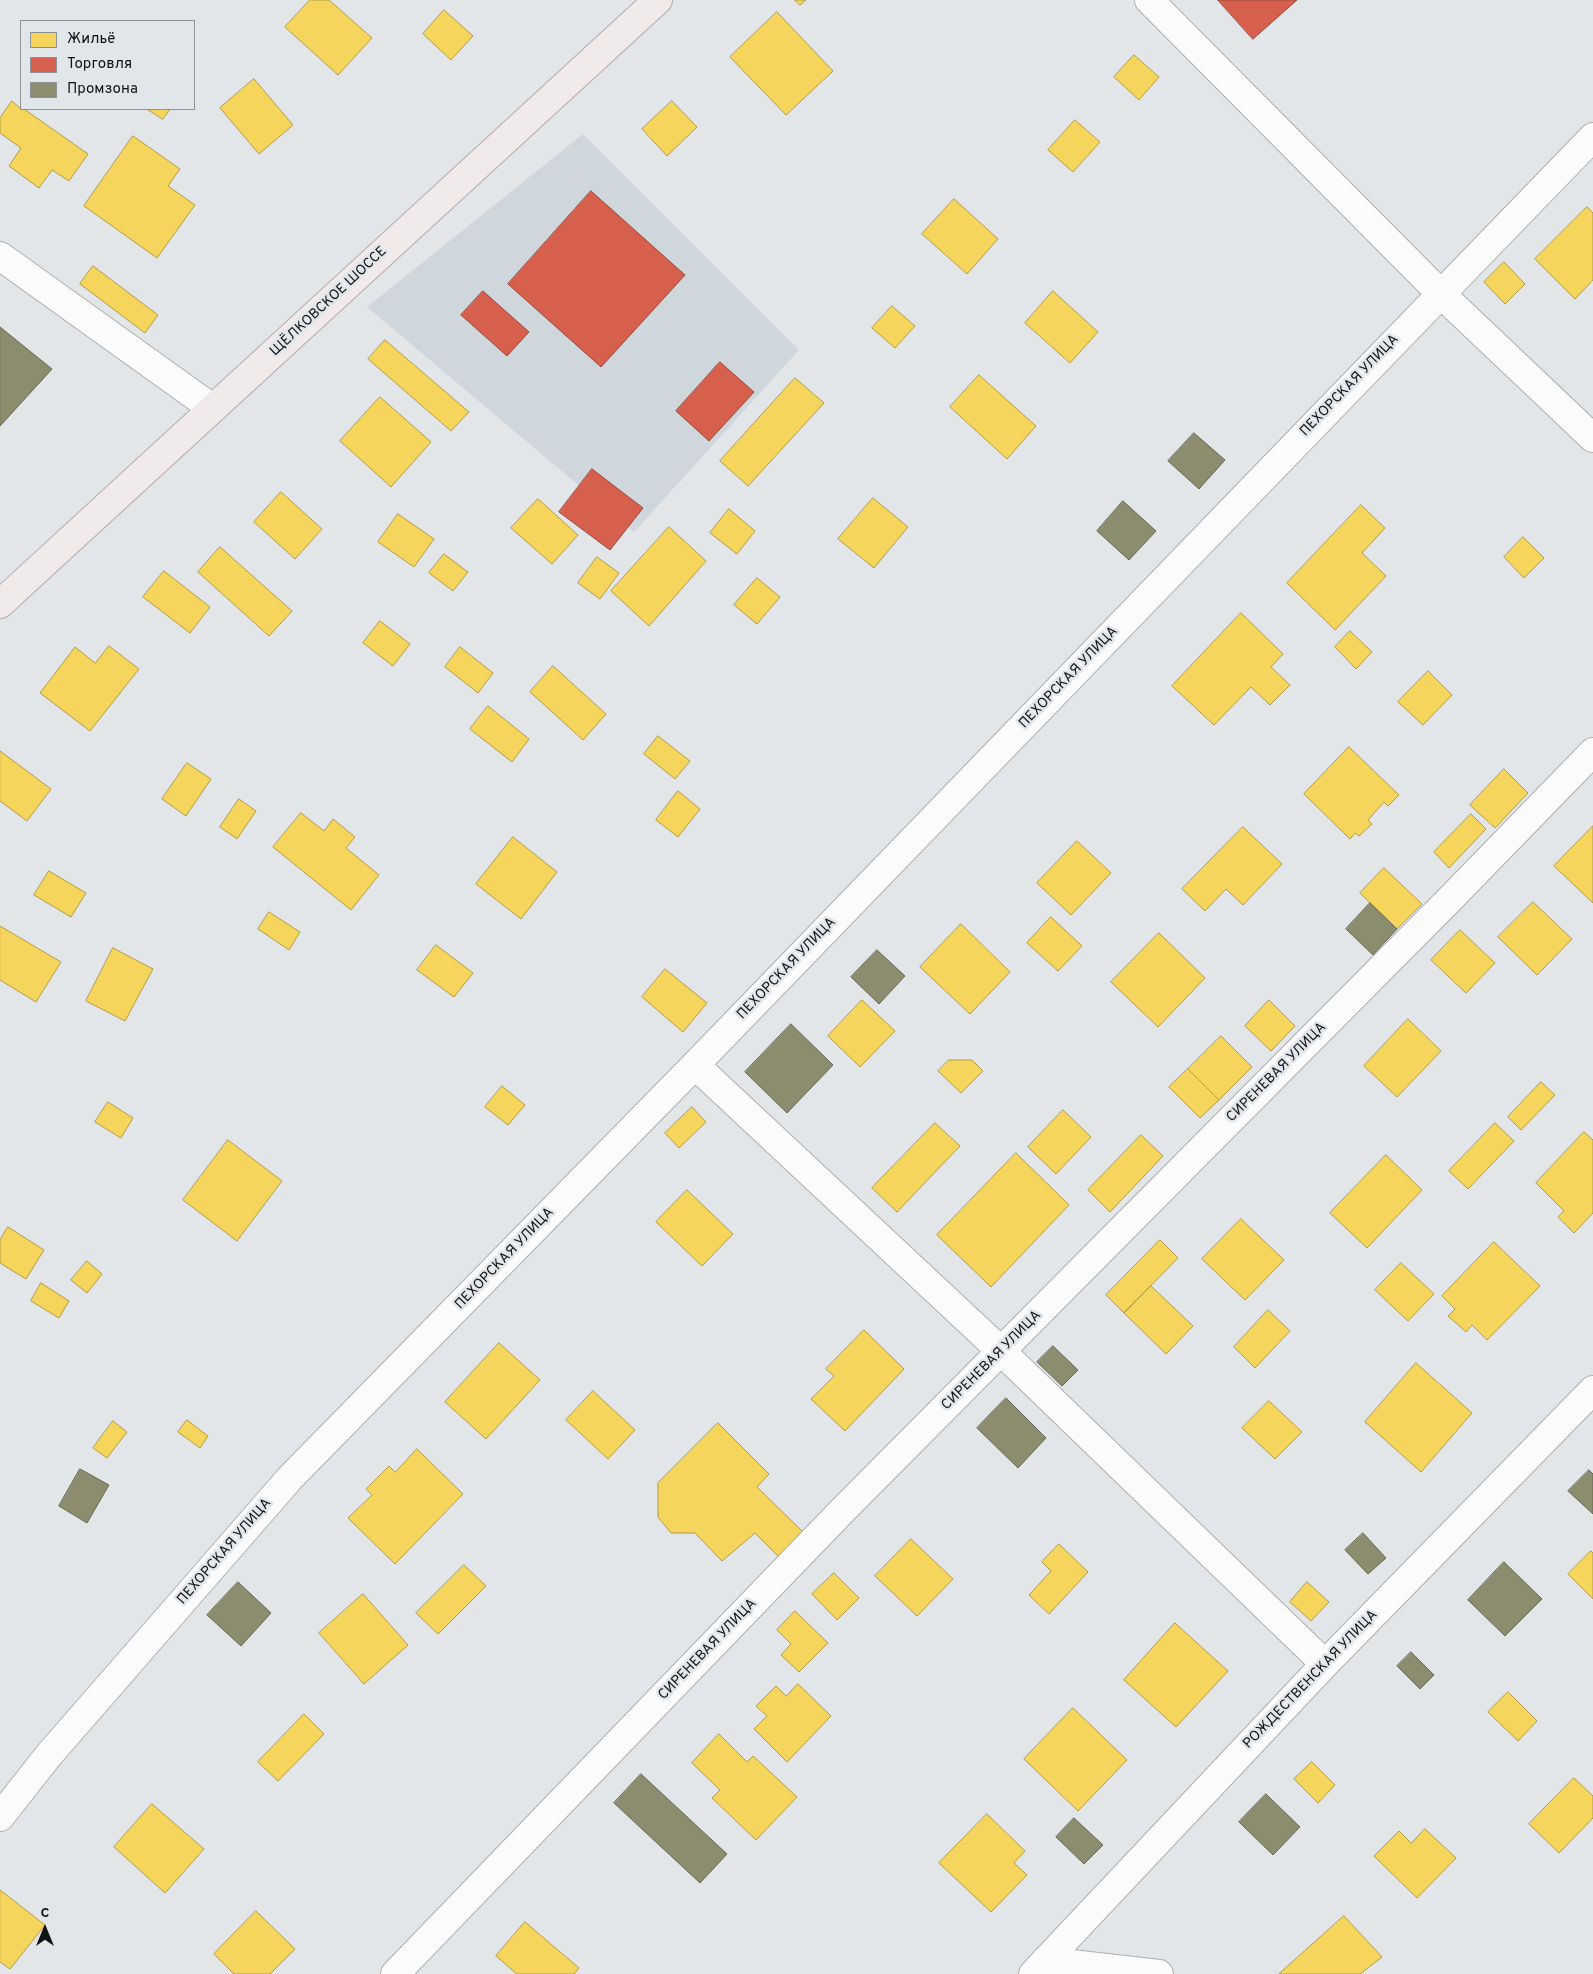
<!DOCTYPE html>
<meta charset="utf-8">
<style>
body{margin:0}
#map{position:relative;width:1593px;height:1974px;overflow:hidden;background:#e3e6e8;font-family:Overpass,sans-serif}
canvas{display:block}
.legend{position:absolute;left:20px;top:20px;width:175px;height:90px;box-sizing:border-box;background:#e1e6ea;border:1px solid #8e9294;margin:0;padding:6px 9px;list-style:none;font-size:15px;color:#111314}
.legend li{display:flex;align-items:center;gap:10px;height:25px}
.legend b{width:25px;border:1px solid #8e9294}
.north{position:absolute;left:20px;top:1904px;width:50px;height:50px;-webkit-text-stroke:4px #e1e6ea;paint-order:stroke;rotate:0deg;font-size:14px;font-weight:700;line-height:20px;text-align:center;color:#111314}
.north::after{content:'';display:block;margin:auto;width:18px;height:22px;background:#111314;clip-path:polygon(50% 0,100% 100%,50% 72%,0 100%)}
</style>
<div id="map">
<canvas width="1593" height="1974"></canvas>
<ul class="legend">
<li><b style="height:14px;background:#f6d55c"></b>Жильё</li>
<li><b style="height:14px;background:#d6604d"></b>Торговля</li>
<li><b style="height:14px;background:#8c8c6e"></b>Промзона</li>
</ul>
<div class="north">С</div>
</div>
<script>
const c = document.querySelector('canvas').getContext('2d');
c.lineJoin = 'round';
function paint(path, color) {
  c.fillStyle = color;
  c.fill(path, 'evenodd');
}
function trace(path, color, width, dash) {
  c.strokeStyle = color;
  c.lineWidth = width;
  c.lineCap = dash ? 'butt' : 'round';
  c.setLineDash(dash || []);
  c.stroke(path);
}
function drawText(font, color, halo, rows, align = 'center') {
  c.font = font + ' Overpass,sans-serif';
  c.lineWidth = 5;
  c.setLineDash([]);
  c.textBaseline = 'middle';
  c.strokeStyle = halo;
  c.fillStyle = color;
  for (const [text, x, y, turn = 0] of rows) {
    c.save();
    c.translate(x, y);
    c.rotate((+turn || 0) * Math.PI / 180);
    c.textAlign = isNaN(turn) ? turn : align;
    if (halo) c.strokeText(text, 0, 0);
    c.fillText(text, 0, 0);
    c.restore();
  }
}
paint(new Path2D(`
 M 583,134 L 799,350 L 634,532 L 367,307 Z`), '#cfd7dc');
const homes = new Path2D(`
 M 310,0 L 329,0 L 372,38 L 338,75 L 285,27 Z
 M 795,0 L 806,0 L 800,5 Z
 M 444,10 L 473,36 L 451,60 L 423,34 Z
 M 777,12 L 833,71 L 786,115 L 730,57 Z
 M 1134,55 L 1159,77 L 1139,100 L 1114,77 Z
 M 254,79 L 293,125 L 259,154 L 220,108 Z
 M 12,101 L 21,109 L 24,109 L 88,154 L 69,181 L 52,170 L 39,188 L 9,166 L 21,148 L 0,133 L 0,118 Z
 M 672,101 L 697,127 L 667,156 L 642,129 Z
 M 147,109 L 170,109 L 163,119 Z
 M 1075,120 L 1100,142 L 1073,172 L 1048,150 Z
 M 133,136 L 180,169 L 168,186 L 195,205 L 157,258 L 84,206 Z
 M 954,199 L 998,239 L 967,274 L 922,234 Z
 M 1587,207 L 1593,213 L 1593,280 L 1575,299 L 1535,259 Z
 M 1504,262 L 1525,284 L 1505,304 L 1484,282 Z
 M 93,266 L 158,315 L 145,333 L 80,284 Z
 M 1053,291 L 1098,332 L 1070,363 L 1025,323 Z
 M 892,306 L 915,326 L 895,348 L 872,328 Z
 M 385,340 L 469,412 L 451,431 L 368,359 Z
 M 979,375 L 1036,426 L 1007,459 L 950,407 Z
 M 795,378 L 824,403 L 748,486 L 720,461 Z
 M 380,397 L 431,442 L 391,487 L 340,441 Z
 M 281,492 L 322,529 L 295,559 L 254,522 Z
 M 873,498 L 908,527 L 874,568 L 838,539 Z
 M 538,499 L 578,535 L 552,564 L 511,528 Z
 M 1361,505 L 1385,528 L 1362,553 L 1386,576 L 1335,630 L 1287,583 Z
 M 729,509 L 755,531 L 737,554 L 710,533 Z
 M 398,514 L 434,539 L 414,567 L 378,542 Z
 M 669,527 L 706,561 L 649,626 L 611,591 Z
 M 1523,537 L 1544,558 L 1524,578 L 1504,557 Z
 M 220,547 L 292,611 L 269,636 L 198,572 Z
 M 444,554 L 468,572 L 453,591 L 429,573 Z
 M 597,557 L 619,573 L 600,599 L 578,583 Z
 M 164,571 L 210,607 L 190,633 L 143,597 Z
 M 757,578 L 780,597 L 757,624 L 734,605 Z
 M 1241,613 L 1283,654 L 1271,667 L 1290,685 L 1270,705 L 1251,687 L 1214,725 L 1172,686 Z
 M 380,621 L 410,644 L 393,666 L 363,643 Z
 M 1350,631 L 1372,652 L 1356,669 L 1335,647 Z
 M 109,646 L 139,669 L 90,731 L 40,693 L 75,647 L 95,663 Z
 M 460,647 L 493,673 L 478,693 L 445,667 Z
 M 553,666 L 606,714 L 583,740 L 530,692 Z
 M 1428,671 L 1452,695 L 1423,725 L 1398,702 Z
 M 488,706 L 529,739 L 512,762 L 470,729 Z
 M 658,736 L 690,761 L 675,779 L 644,754 Z
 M 1349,747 L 1399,795 L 1388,806 L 1384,802 L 1368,820 L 1372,824 L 1359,836 L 1355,833 L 1350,839 L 1304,794 Z
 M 0,751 L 51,789 L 27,821 L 0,801 Z
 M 187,763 L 211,779 L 186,816 L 162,799 Z
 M 1504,769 L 1528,793 L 1495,828 L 1470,805 Z
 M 678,791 L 700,809 L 678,837 L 656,820 Z
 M 239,799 L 256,811 L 237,839 L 220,827 Z
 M 301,813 L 324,831 L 333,819 L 355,837 L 346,848 L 379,875 L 351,910 L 273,847 Z
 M 1471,814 L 1486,829 L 1449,868 L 1434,852 Z
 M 1593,826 L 1593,903 L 1554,866 Z
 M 1243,827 L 1282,864 L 1243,905 L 1226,889 L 1205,911 L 1182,889 Z
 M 513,837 L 557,872 L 521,919 L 476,884 Z
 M 1077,841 L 1111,873 L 1071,915 L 1037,883 Z
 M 1384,868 L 1422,904 L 1397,929 L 1360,893 Z
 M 49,871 L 86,893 L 71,917 L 34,895 Z
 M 1533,902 L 1572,939 L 1537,975 L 1498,937 Z
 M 269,912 L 300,932 L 289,950 L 258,929 Z
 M 1051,917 L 1082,946 L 1058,971 L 1027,943 Z
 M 961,924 L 1010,972 L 970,1014 L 920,967 Z
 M 0,926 L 61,962 L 36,1002 L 0,980 Z
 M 1460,930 L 1495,963 L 1466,993 L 1431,960 Z
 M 1159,933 L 1205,978 L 1158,1027 L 1111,982 Z
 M 436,945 L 473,973 L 454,997 L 417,970 Z
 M 113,948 L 153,969 L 125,1021 L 86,1001 Z
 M 665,969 L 707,1003 L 683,1032 L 642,997 Z
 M 862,1000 L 895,1031 L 860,1067 L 828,1036 Z
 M 1269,1000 L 1295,1026 L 1271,1051 L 1245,1026 Z
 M 1408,1019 L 1441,1051 L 1397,1097 L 1364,1066 Z
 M 1221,1036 L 1252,1067 L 1219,1100 L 1188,1069 Z
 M 949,1060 L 972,1060 L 983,1071 L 961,1093 L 938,1071 Z
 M 1188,1069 L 1219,1100 L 1200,1118 L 1169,1087 Z
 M 1541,1082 L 1555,1095 L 1521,1130 L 1508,1117 Z
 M 502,1086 L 525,1105 L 508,1125 L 485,1107 Z
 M 108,1102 L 133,1118 L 121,1138 L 95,1122 Z
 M 692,1107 L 706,1122 L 679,1148 L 665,1133 Z
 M 1063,1110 L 1091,1137 L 1056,1174 L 1028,1147 Z
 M 935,1123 L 960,1146 L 897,1212 L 872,1188 Z
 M 1495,1123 L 1514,1141 L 1468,1189 L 1449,1171 Z
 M 1584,1132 L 1593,1140 L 1593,1213 L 1574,1233 L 1558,1217 L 1564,1211 L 1536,1183 Z
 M 1141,1135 L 1163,1156 L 1110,1212 L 1088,1190 Z
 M 228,1140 L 282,1181 L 237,1241 L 183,1200 Z
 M 1016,1153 L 1069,1205 L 991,1287 L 937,1235 Z
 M 1386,1155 L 1422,1190 L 1367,1248 L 1330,1213 Z
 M 687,1190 L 733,1234 L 702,1266 L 656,1222 Z
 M 1241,1219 L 1284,1260 L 1245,1300 L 1202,1259 Z
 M 8,1227 L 44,1250 L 26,1279 L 0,1263 L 0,1240 Z
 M 1160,1240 L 1178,1258 L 1124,1313 L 1106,1295 Z
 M 1494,1242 L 1540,1286 L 1487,1340 L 1472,1325 L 1466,1332 L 1448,1316 L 1455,1309 L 1442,1296 Z
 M 87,1261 L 102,1274 L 87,1293 L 71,1280 Z
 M 1401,1263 L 1434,1294 L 1408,1321 L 1375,1290 Z
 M 41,1283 L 69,1301 L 59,1318 L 31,1301 Z
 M 1151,1286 L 1193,1326 L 1166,1354 L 1124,1313 Z
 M 1268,1310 L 1290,1331 L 1255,1368 L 1234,1347 Z
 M 864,1330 L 904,1369 L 845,1431 L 811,1399 L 834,1376 L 826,1369 Z
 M 499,1343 L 540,1380 L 486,1439 L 445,1402 Z
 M 1416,1363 L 1472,1413 L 1421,1472 L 1365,1422 Z
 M 593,1391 L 635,1430 L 608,1459 L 566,1420 Z
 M 1269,1401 L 1302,1432 L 1275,1459 L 1242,1428 Z
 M 187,1420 L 208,1436 L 200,1448 L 178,1432 Z
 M 113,1421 L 127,1432 L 107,1458 L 93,1448 Z
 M 718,1423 L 769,1474 L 757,1487 L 804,1533 L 779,1557 L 755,1533 L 722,1561 L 695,1533 L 671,1533 L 658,1517 L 658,1483 Z
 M 417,1449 L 463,1494 L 395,1564 L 348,1518 L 372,1495 L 366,1489 L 389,1466 L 395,1472 Z
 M 911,1539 L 953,1579 L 917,1616 L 875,1576 Z
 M 1059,1544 L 1088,1572 L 1049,1614 L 1029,1595 L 1051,1571 L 1042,1562 Z
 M 1591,1551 L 1593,1553 L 1593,1599 L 1568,1574 Z
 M 464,1565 L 486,1586 L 438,1634 L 416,1613 Z
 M 834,1573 L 859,1598 L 837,1620 L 812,1594 Z
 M 1307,1582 L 1329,1602 L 1311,1621 L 1290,1602 Z
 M 363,1594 L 408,1645 L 364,1684 L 319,1633 Z
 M 795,1611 L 828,1643 L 799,1672 L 781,1655 L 791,1644 L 777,1630 Z
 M 1175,1623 L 1228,1671 L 1176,1727 L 1124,1680 Z
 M 798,1684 L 831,1716 L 787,1762 L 754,1729 L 767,1716 L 756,1706 L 776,1686 L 786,1696 Z
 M 1508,1692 L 1537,1721 L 1518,1741 L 1488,1712 Z
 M 1073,1708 L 1127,1760 L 1078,1811 L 1024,1759 Z
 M 304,1714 L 324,1734 L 278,1781 L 258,1762 Z
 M 719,1734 L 747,1762 L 753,1756 L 797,1797 L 756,1840 L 712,1798 L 720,1790 L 692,1763 Z
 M 1312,1762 L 1335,1785 L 1318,1803 L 1294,1779 Z
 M 1574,1778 L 1593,1796 L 1593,1818 L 1559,1853 L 1529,1824 Z
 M 152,1804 L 204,1849 L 165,1893 L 114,1847 Z
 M 987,1814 L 1025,1851 L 1014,1863 L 1027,1875 L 991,1912 L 939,1863 Z
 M 1425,1829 L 1456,1858 L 1417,1898 L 1374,1856 L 1399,1831 L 1411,1843 Z
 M 0,1890 L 45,1925 L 10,1969 L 0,1962 Z
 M 256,1911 L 295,1949 L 270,1974 L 234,1974 L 214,1954 Z
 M 1344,1916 L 1382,1957 L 1360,1974 L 1279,1974 Z
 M 525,1922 L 579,1968 L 574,1974 L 517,1974 L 496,1956 Z`);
paint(homes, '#f6d55c');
trace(homes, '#b19b46', 1);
const shops = new Path2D(`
 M 1218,0 L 1297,0 L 1253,39 Z
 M 591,191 L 685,275 L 601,367 L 508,284 Z
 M 483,291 L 529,332 L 507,356 L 461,315 Z
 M 720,362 L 754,392 L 709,441 L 676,411 Z
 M 592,469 L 643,508 L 610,550 L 559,512 Z`);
paint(shops, '#d6604d');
trace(shops, '#9b493c', 1);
const industry = new Path2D(`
 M 0,327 L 52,369 L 0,426 Z
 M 1194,433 L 1225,460 L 1199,489 L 1168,461 Z
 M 1123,501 L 1156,531 L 1129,560 L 1097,531 Z
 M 1370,903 L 1397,929 L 1373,955 L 1346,929 Z
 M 877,950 L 905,976 L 879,1004 L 851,977 Z
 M 791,1024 L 833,1065 L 787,1113 L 745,1072 Z
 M 1053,1346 L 1078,1370 L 1062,1386 L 1037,1362 Z
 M 1006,1398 L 1046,1438 L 1018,1468 L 977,1428 Z
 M 80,1469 L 109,1485 L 87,1523 L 59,1506 Z
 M 1589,1470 L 1593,1474 L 1593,1514 L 1568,1491 Z
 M 1363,1533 L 1386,1558 L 1368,1574 L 1345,1550 Z
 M 1504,1562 L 1542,1599 L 1505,1636 L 1468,1600 Z
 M 238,1582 L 271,1613 L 241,1646 L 207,1615 Z
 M 1411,1652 L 1434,1675 L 1420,1689 L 1397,1666 Z
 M 641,1774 L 727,1854 L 700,1883 L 614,1803 Z
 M 1266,1794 L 1300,1827 L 1273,1855 L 1239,1822 Z
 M 1074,1818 L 1103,1845 L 1084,1864 L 1056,1837 Z`);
paint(industry, '#8c8c6e');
trace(industry, '#676853', 1);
const minor = new Path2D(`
 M 1149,0 L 1440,293 L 1593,438
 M 0,256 L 212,408
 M 695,1065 L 1001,1351 L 1325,1664
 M 0,1817 L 48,1756 L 290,1478 L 695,1065 L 1593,137
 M 1045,1961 L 1159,1974
 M 395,1974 L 842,1511 L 1453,896 L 1593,752
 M 1033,1974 L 1325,1664 L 1593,1390`);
const major = new Path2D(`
 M 0,604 L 658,0`);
trace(minor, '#adafb0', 30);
trace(major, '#b4a8ab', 30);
trace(minor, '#fbfbfc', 28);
trace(major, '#f1eaeb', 28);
drawText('14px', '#111314', '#e1e6ea', [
 ["ЩЁЛКОВСКОЕ ШОССЕ",329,302,-43],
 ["ПЕХОРСКАЯ УЛИЦА",1350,386,-46],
 ["ПЕХОРСКАЯ УЛИЦА",1069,678,-46],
 ["ПЕХОРСКАЯ УЛИЦА",787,969,-46],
 ["СИРЕНЕВАЯ УЛИЦА",1277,1073,-45],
 ["ПЕХОРСКАЯ УЛИЦА",505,1259,-46],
 ["СИРЕНЕВАЯ УЛИЦА",992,1361,-45],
 ["ПЕХОРСКАЯ УЛИЦА",225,1552,-49],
 ["СИРЕНЕВАЯ УЛИЦА",708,1650,-46],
 ["РОЖДЕСТВЕНСКАЯ УЛИЦА",1311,1680,-46]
]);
</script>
